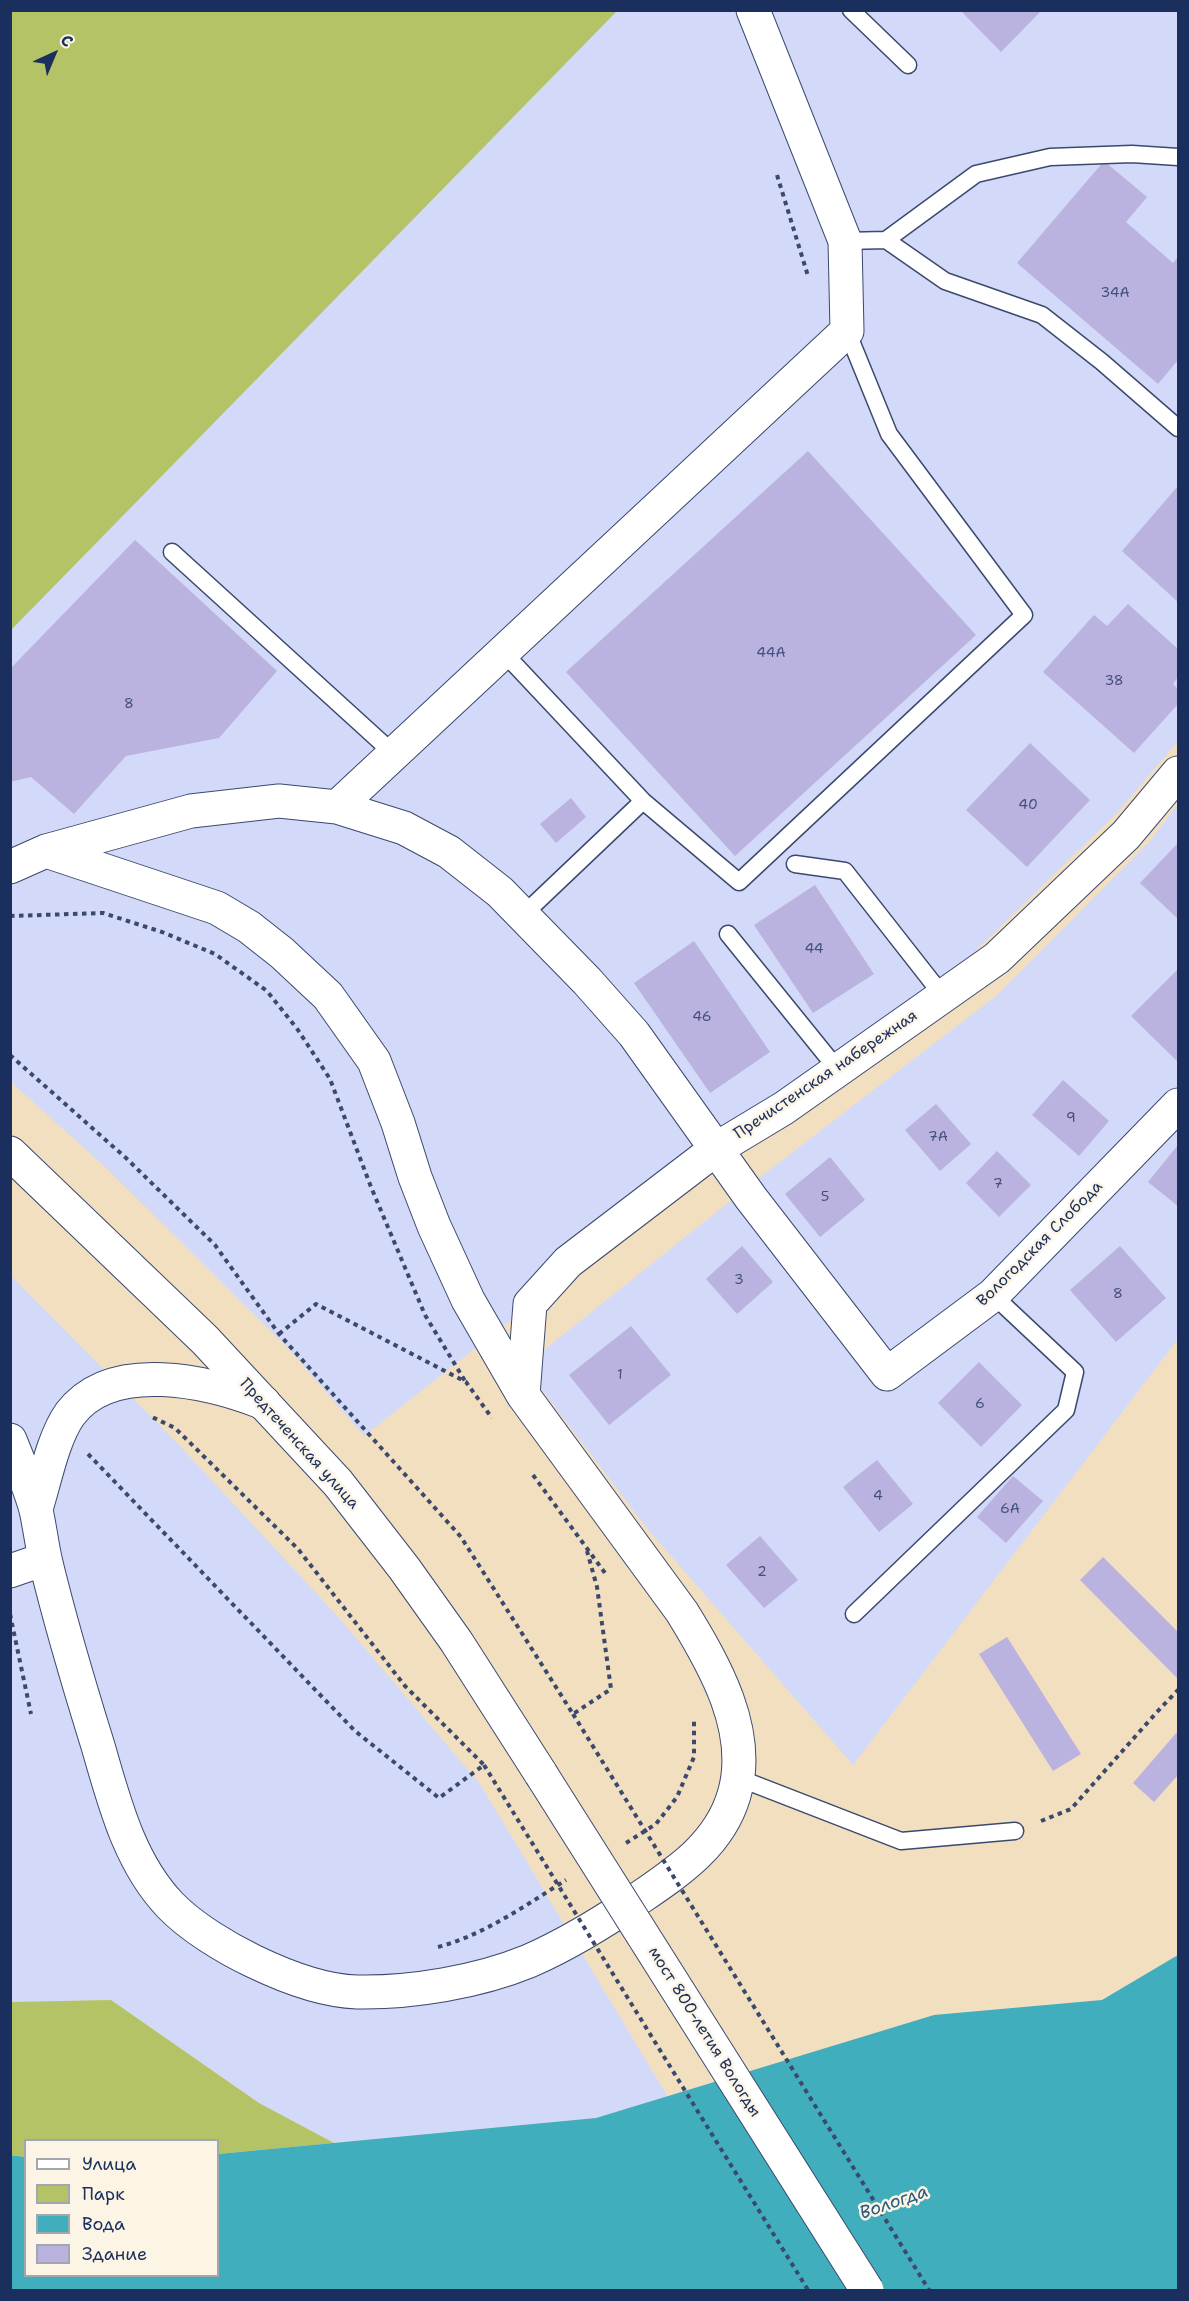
<!DOCTYPE html>
<meta charset="utf-8">
<style>
body{margin:0}
#map{position:relative;width:1189px;height:2301px;overflow:hidden;background:#f2dfc0;font-family:"Shantell Sans",sans-serif}
canvas{display:block}
.frame{position:absolute;inset:0;border:12px solid #1b2f5e;pointer-events:none}
.legend{position:absolute;left:24px;top:2139px;width:195px;height:138px;box-sizing:border-box;background:#fcf5e5;border:2px solid #a2a6af;margin:0;padding:8px 10px;list-style:none;font-size:18px;color:#1b2f5e}
.legend li{display:flex;align-items:center;gap:12px;height:30px}
.legend b{width:30px;border:2px solid #a2a6af}
.north{position:absolute;left:24px;top:24px;width:60px;height:60px;-webkit-text-stroke:4px #fcf5e5;paint-order:stroke;rotate:44deg;font-size:16px;font-weight:700;line-height:24px;text-align:center;color:#1b2f5e}
.north::after{content:'';display:block;margin:auto;width:21px;height:27px;background:#1b2f5e;clip-path:polygon(50% 0,100% 100%,50% 72%,0 100%)}
</style>
<div id="map">
<canvas width="1189" height="2301"></canvas>
<div class="frame"></div>
<ul class="legend">
<li><b style="height:8px;background:#fff"></b>Улица</li>
<li><b style="height:16px;background:#b3c366"></b>Парк</li>
<li><b style="height:16px;background:#40aebc"></b>Вода</li>
<li><b style="height:16px;background:#bab2df"></b>Здание</li>
</ul>
<div class="north">С</div>
</div>
<script>
const c = document.querySelector('canvas').getContext('2d');
c.lineJoin = 'round';
function paint(path, color) {
  c.fillStyle = color;
  c.fill(path, 'evenodd');
}
function trace(path, color, width, dash) {
  c.strokeStyle = color;
  c.lineWidth = width;
  c.lineCap = dash ? 'butt' : 'round';
  c.setLineDash(dash || []);
  c.stroke(path);
}
function drawText(font, color, halo, rows, align = 'center') {
  c.font = font + ' "Shantell Sans",sans-serif';
  c.lineWidth = 5;
  c.setLineDash([]);
  c.textBaseline = 'middle';
  c.strokeStyle = halo;
  c.fillStyle = color;
  for (const [text, x, y, turn = 0] of rows) {
    c.save();
    c.translate(x, y);
    c.rotate((+turn || 0) * Math.PI / 180);
    c.textAlign = isNaN(turn) ? turn : align;
    if (halo) c.strokeText(text, 0, 0);
    c.fillText(text, 0, 0);
    c.restore();
  }
}
paint(new Path2D(`
 M 11,11 L 1178,11 L 1178,741 L 1117,813 L 961,965 L 364,1436 L 289,1349 L 104,1166 L 11,1082 Z
 M 1178,804 L 1178,1339 L 853,1765 L 646,1527 L 524,1366 L 759,1178 L 996,996 L 1149,842 Z
 M 10,1275 L 181,1447 L 340,1619 L 480,1784 L 668,2097 L 596,2118 L 334,2143 L 259,2103 L 111,2000 L 11,2002 Z`), '#d3d9f9');
paint(new Path2D(`
 M 10,11 L 617,11 L 11,630 L 10,630 Z
 M 111,2000 L 259,2103 L 334,2143 L 218,2154 L 218,2140 L 26,2140 L 25,2157 L 11,2155 L 10,2002 Z`), '#b3c366');
paint(new Path2D(`
 M 1178,1955 L 1178,2290 L 11,2290 L 10,2155 L 25,2157 L 26,2276 L 218,2276 L 218,2154 L 596,2118 L 934,2015 L 1102,2000 Z`), '#40aebc');
paint(new Path2D(`
 M 960,10 L 1042,10 L 1001,52 Z
 M 1104,161 L 1147,197 L 1126,222 L 1173,263 L 1178,257 L 1178,360 L 1158,384 L 1017,263 Z
 M 808,451 L 976,635 L 735,856 L 566,672 Z
 M 1178,486 L 1178,602 L 1122,551 Z
 M 135,540 L 277,671 L 219,738 L 126,756 L 74,814 L 31,777 L 10,782 L 10,669 Z
 M 1128,604 L 1178,649 L 1178,677 L 1173,684 L 1178,689 L 1178,704 L 1134,753 L 1043,672 L 1094,615 L 1107,626 Z
 M 1030,743 L 1090,800 L 1027,867 L 966,810 Z
 M 571,798 L 586,817 L 556,843 L 540,824 Z
 M 1178,843 L 1178,919 L 1140,883 Z
 M 815,885 L 874,974 L 813,1013 L 754,925 Z
 M 694,941 L 770,1052 L 710,1093 L 634,983 Z
 M 1178,969 L 1178,1062 L 1131,1016 Z
 M 1063,1080 L 1109,1121 L 1079,1156 L 1032,1115 Z
 M 936,1104 L 971,1144 L 940,1171 L 905,1130 Z
 M 1178,1145 L 1178,1206 L 1148,1182 Z
 M 997,1151 L 1031,1185 L 999,1217 L 966,1183 Z
 M 830,1157 L 865,1200 L 820,1237 L 785,1194 Z
 M 742,1246 L 773,1282 L 737,1314 L 706,1279 Z
 M 1120,1246 L 1166,1298 L 1116,1342 L 1070,1290 Z
 M 631,1326 L 671,1375 L 609,1425 L 569,1375 Z
 M 979,1362 L 1022,1405 L 981,1447 L 938,1403 Z
 M 877,1460 L 913,1504 L 879,1532 L 843,1487 Z
 M 1013,1476 L 1043,1501 L 1006,1543 L 977,1517 Z
 M 760,1536 L 798,1580 L 764,1608 L 726,1565 Z
 M 1103,1557 L 1178,1632 L 1178,1679 L 1080,1580 Z
 M 1007,1637 L 1081,1754 L 1053,1771 L 979,1654 Z
 M 1178,1731 L 1178,1775 L 1154,1802 L 1133,1783 Z`), '#bab2df');
const service = new Path2D(`
 M 851,10 L 908,65
 M 886,240 L 976,174 L 1050,157 L 1132,154 L 1178,157
 M 845,241 L 886,240 L 945,281 L 1042,315 L 1102,362 L 1178,428
 M 172,552 L 394,754
 M 503,652 L 643,801 L 739,882 L 1024,615 L 889,434 L 847,331
 M 795,864 L 845,871 L 943,996
 M 523,915 L 643,801
 M 728,934 L 838,1070
 M 854,1614 L 1066,1410 L 1075,1372 L 993,1295
 M 736,1777 L 901,1841 L 1015,1831`);
const minor = new Path2D(`
 M 337,807 L 847,331 L 845,241 L 753,10
 M 10,867 L 46,851 L 191,811 L 279,801 L 337,807 L 404,828 L 449,852 L 500,892 L 587,981 L 634,1034 L 751,1198 L 887,1374 L 993,1295 L 1178,1105
 M 523,1395 L 530,1304 L 568,1262 L 716,1149 L 784,1108 L 997,958 L 1126,835 L 1178,773
 M 10,1440 C 19,1463 30,1487 36,1510 C 40,1528 42,1546 46,1563 C 61,1625 79,1685 98,1746 C 114,1801 129,1862 170,1905 C 191,1927 226,1948 253,1961 C 284,1976 323,1991 357,1992 C 411,1993 478,1982 529,1961 C 566,1945 601,1923 635,1901 C 676,1873 719,1846 734,1795 C 753,1731 714,1664 682,1612 L 523,1395 L 468,1300 L 434,1226 L 415,1177 L 398,1123 L 374,1061 L 328,996 L 282,953 L 249,927 L 217,908 L 46,851
 M 36,1509 C 45,1480 53,1438 70,1414 C 112,1358 210,1382 264,1403
 M 10,1571 L 45,1559`);
const tertiary = new Path2D(`
 M 10,1153 L 205,1340 L 338,1483 L 404,1568 L 456,1641 L 541,1774`);
trace(service, '#3b496d', 19);
trace(minor, '#3b496d', 35);
trace(tertiary, '#3b496d', 35);
trace(new Path2D(`
 M 777,175 L 808,276
 M 10,916 L 103,913 L 162,932 L 215,954 L 267,991 L 298,1030 L 330,1079 L 371,1187 L 425,1315 L 465,1381
 M 10,1055 L 126,1158 L 215,1245 L 279,1334 L 461,1537 L 573,1714 L 611,1689 L 597,1587 L 587,1551
 M 279,1334 L 316,1304 L 466,1382 L 492,1418
 M 88,1454 L 355,1731 L 439,1798 L 484,1765 L 405,1686 L 298,1549 L 175,1428 L 152,1417
 M 533,1475 L 605,1573
 M 10,1614 L 31,1714
 M 1041,1821 L 1071,1809 L 1157,1712 L 1178,1690
 M 626,1843 L 656,1824 L 677,1797 L 694,1757 L 694,1718
 M 438,1947 C 484,1935 526,1905 566,1880`), '#3b496d', 4, [4.5, 4.5]);
trace(service, '#fff', 16);
trace(minor, '#fff', 33);
trace(tertiary, '#fff', 33);
const tertiaryBridge = new Path2D(`
 M 541,1774 L 867,2290`);
trace(tertiaryBridge, '#3b496d', 35, []);
trace(new Path2D(`
 M 573,1714 L 929,2290
 M 484,1765 L 808,2290`), '#3b496d', 4, [4.5, 4.5]);
trace(tertiaryBridge, '#fff', 33);
drawText('14px', '#43507e', null, [
 ["34А",1115,293],
 ["44А",771,653],
 ["38",1114,681],
 ["8",129,704],
 ["40",1028,805],
 ["44",814,949],
 ["46",702,1017],
 ["9",1071,1118],
 ["7А",938,1137],
 ["7",998,1184],
 ["5",825,1197],
 ["3",739,1280],
 ["8",1118,1294],
 ["1",620,1375],
 ["6",980,1404],
 ["4",878,1496],
 ["6А",1010,1509],
 ["2",762,1572]
]);
drawText('16px', '#1b2f5e', '#fcf5e5', [
 ["Пречистенская набережная",826,1075,-34],
 ["Вологодская Слобода",1040,1244,-45],
 ["Предтеченская улица",299,1444,48],
 ["мост 800-летия Вологды",704,2032,58]
]);
drawText('italic 18px', '#285b7f', '#fcf5e5', [
 ["Вологда",894,2203,-19]
]);
</script>
